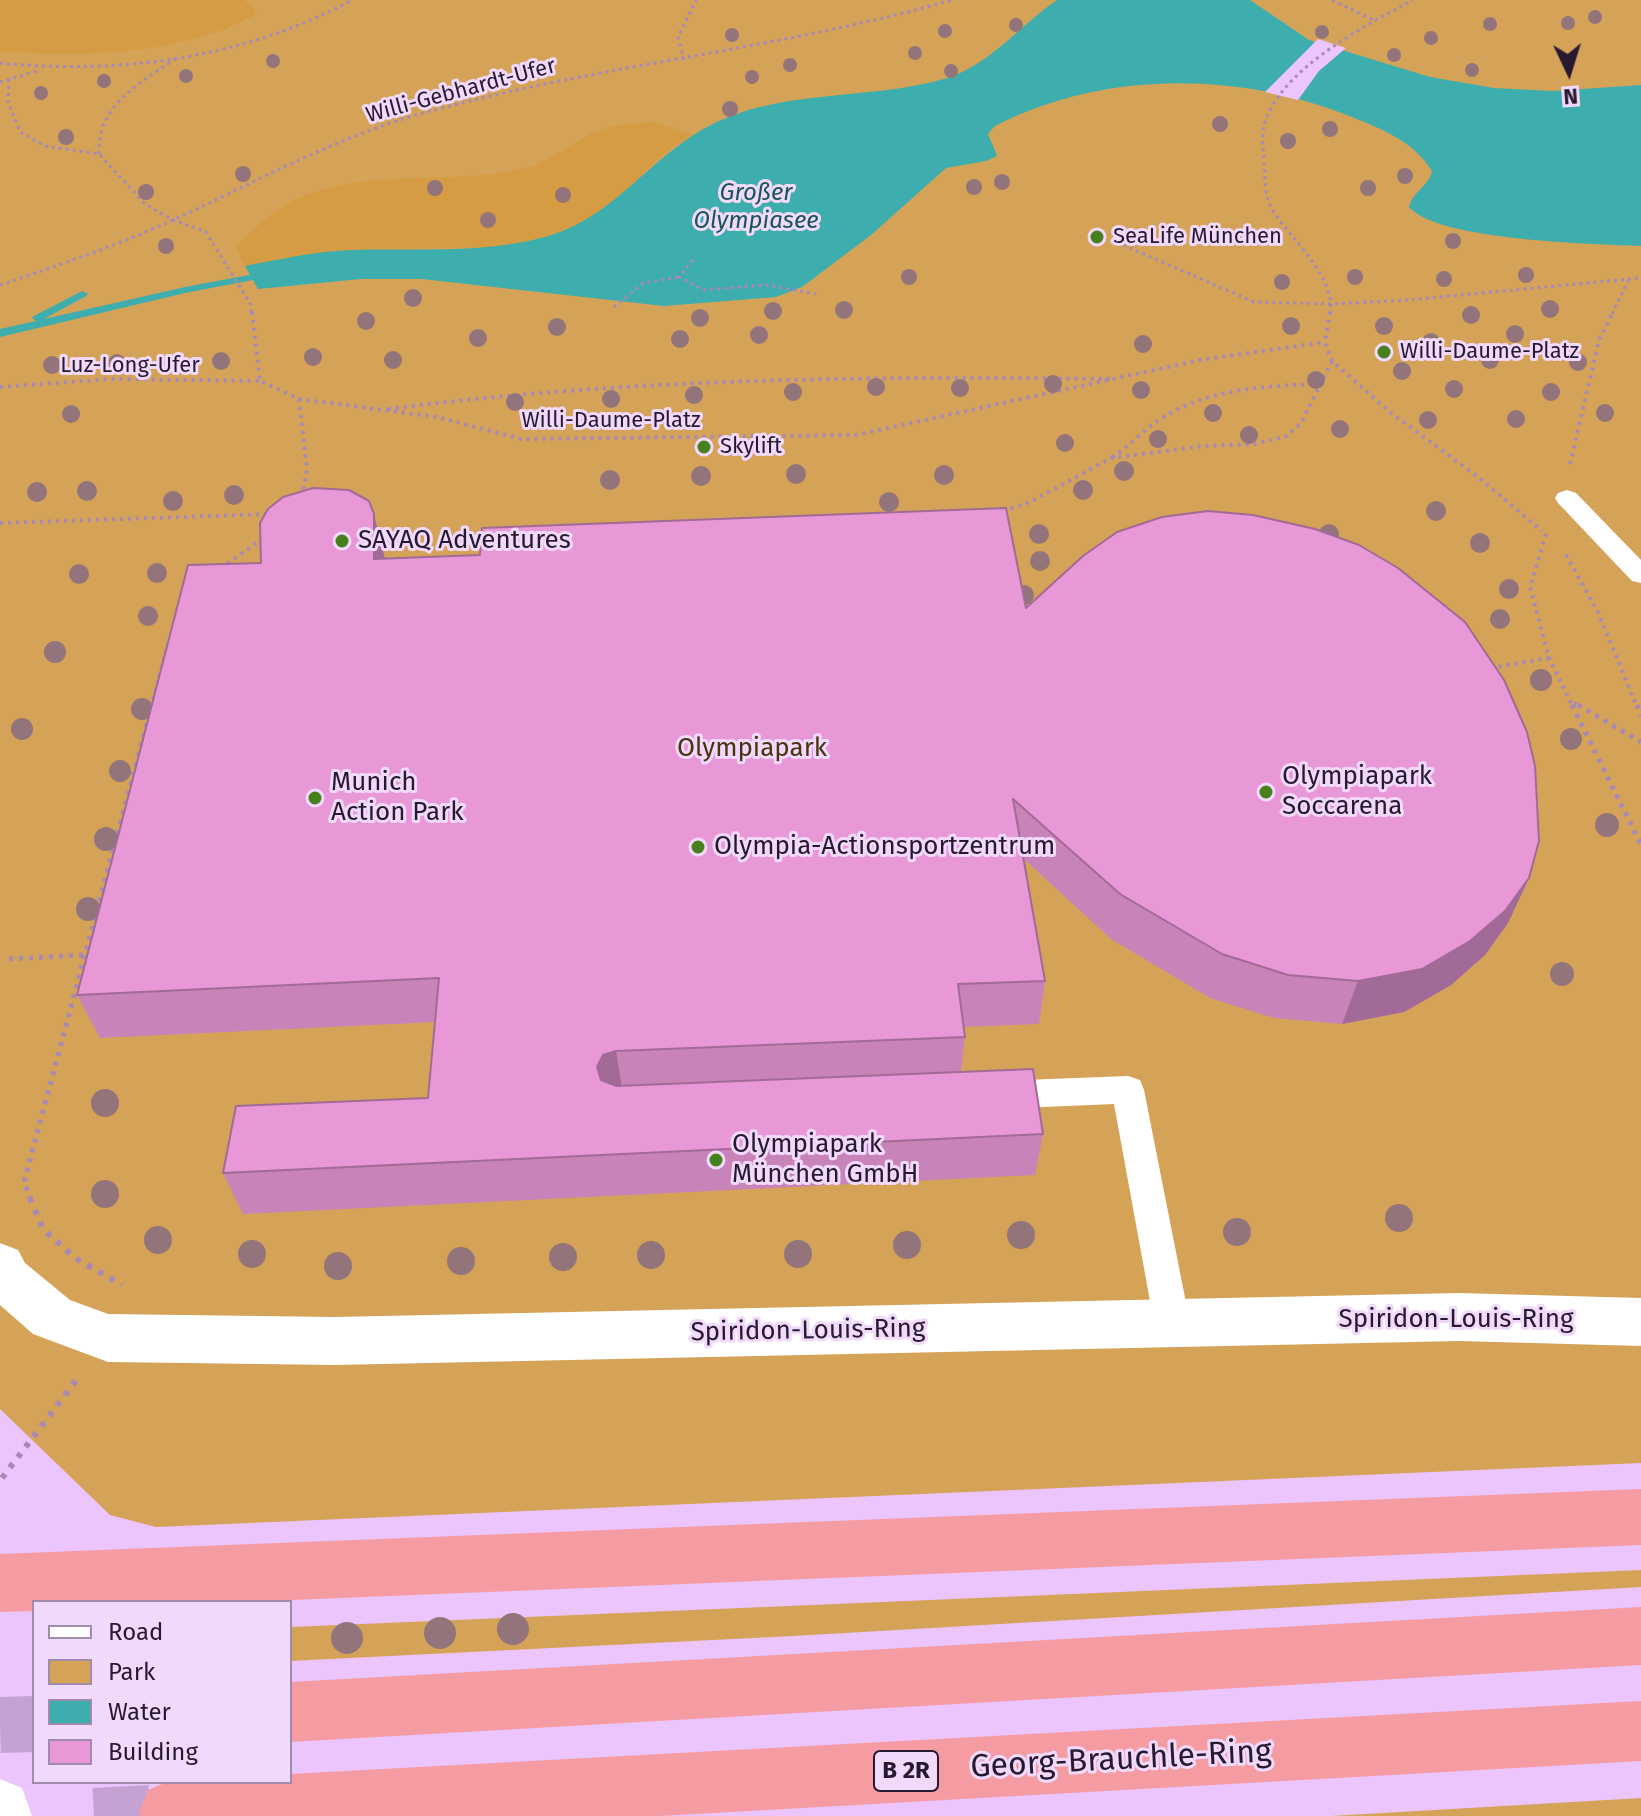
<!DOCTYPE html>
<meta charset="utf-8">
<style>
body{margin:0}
#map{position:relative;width:1641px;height:1816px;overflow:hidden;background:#ecc4fe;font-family:"Fira Sans",sans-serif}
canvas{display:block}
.legend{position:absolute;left:32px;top:1600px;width:260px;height:184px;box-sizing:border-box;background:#f1d9fc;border:2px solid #a08caa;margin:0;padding:10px 14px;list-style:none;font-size:24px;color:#27192e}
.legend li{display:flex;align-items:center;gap:16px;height:40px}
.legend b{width:40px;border:2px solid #a08caa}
.north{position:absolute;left:1529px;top:32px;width:80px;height:80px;-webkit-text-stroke:6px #f1d9fc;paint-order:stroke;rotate:176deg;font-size:22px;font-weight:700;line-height:32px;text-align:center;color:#27192e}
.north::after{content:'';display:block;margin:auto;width:28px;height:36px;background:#27192e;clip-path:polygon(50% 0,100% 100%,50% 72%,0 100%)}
</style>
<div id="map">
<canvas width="1641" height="1816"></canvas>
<ul class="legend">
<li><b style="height:10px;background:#fff"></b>Road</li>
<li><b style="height:22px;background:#d5a358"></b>Park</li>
<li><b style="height:22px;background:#3dadae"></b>Water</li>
<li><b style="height:22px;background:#e898d6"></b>Building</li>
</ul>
<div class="north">N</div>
</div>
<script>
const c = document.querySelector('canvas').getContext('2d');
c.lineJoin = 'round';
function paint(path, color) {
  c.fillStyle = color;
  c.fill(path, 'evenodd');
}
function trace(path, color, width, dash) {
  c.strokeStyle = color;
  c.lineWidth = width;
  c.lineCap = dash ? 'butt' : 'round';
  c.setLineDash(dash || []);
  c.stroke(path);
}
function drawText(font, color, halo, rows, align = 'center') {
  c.font = font + ' "Fira Sans",sans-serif';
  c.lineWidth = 6;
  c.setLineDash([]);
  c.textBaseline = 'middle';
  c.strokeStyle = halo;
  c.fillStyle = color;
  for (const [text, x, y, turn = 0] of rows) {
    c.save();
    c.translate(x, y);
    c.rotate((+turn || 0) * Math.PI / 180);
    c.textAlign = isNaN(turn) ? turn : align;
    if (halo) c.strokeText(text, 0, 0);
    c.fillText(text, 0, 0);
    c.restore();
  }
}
paint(new Path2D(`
 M 0,0 L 1641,0 L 1641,1463 L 156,1527 L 110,1515 L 0,1409 Z
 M 1641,1570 L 1641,1587 L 793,1636 L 290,1661 L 290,1627 Z
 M 1641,1798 L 1641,1816 L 1331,1816 Z`), '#d5a358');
paint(new Path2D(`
 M 0,0 L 245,0 L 257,14 C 178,57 87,56 0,52 Z
 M 654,122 L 692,134 L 660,157 L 614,203 L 595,217 L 548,236 L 502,247 L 351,250 L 245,266 L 235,246 C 250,234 265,217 282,207 C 353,165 440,186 517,170 C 545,165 564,148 588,135 C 607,125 633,123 654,122 Z`), '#d59c44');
paint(new Path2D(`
 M 1057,0 L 1250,0 L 1309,40 L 1430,77 L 1494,88 L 1553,91 L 1641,85 L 1641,246 C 1596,244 1438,241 1409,207 C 1413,191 1428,187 1432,171 C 1413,141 1384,130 1352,117 C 1239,71 1104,70 995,126 L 988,134 L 997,156 L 986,161 L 946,168 L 871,235 L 802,287 L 776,297 L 664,306 L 422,279 L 361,279 L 258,289 L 245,266 C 281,259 316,251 352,250 C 418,248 481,254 545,237 C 618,217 651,152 719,121 C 790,89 870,100 944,79 C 989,66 1019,26 1057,0 Z`), '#3dadae');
paint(new Path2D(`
 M 1318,39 L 1346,48 L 1319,71 L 1298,100 L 1265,92 Z`), '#ecc4fe');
paint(new Path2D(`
 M 270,271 L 276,274 L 274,276 L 185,293 L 0,337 L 0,329 L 36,321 L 32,318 L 34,316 L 82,291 L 88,294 L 86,296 L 44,319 L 185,287 Z`), '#3dadae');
trace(new Path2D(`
 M 0,1725 L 34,1724
 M 94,1816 L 170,1812`), '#c5a2d4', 56, [56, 28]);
trace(new Path2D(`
 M 1332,0 L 1374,20
 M 684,60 L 678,37 L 696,0
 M 0,63 C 122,75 244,58 352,0
 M 9,79 L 8,102 L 20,132 L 45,146 L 99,154 L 145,204 L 171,219 L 206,232 L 251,305 L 252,314
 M 0,82 L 40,70
 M 99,154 C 97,105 139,84 175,59
 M 1123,245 L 1254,302 L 1332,304 L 1408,300 L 1641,278
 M 693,260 L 679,277 L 704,290 L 765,285 L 816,294
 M 0,285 C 59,265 119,245 175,219 C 256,182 334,138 420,114 C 595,65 777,50 952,0
 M 614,307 L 643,283 L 679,277
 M 1330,314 C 1337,279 1294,242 1275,214 C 1264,198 1265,180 1264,161 C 1264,151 1261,139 1263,130 C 1274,72 1366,25 1413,0
 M 1612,314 L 1628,281`), '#a889b6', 3, [3, 4]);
trace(new Path2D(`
 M 252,312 L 260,381 L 299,399 L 437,417 L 521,439 L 856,435 L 1200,360 L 1325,342
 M 1330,312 L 1325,342 L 1332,361 L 1391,413 L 1478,477 L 1542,531
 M 0,387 L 111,379 L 260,381
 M 299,399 L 307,469 L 302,497
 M 388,409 C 629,378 869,376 1112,379
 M 1112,457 C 1128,447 1141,433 1156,422 C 1204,389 1262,386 1318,384
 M 1570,464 L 1599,340 L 1613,312
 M 1003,511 L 1030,502 L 1111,458 L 1204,446 L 1255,444 L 1287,436 L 1301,423 L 1332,361
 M 0,523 L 271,514
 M 1546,534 L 1530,587 L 1549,658 L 1573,707
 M 1566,555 L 1598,612 L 1637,707
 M 221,568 L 265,537
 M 1491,668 L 1549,658
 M 1574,703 L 1581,707
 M 151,707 L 169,640`), '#a889b6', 4, [3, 5]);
trace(new Path2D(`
 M 1572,705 L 1641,845
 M 1578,705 L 1641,742
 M 1637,705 L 1641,716
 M 9,959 L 84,955
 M 31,1200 L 24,1182 L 152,705`), '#a889b6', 5, [4, 6]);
trace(new Path2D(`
 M 30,1198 L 43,1229 L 75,1258 L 122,1285
 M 2,1478 L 78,1378`), '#a889b6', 6, [5, 8]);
paint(new Path2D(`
 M 1567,490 L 1576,493 L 1641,560 L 1641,583 L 1632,581 L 1558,503 L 1555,498 L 1558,493 Z
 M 1128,1076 L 1140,1080 L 1144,1090 L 1190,1323 L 1185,1335 L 1172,1339 L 1159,1335 L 1154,1323 L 1114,1104 L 997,1109 L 985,1105 L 981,1095 L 985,1085 L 997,1081 Z`), '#fff');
paint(new Path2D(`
 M 0,1243 L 18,1250 L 25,1263 L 70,1300 L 108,1314 L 335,1317 L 1459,1293 L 1641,1298 L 1641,1346 L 1459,1341 L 335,1365 L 108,1362 L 33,1334 L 0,1305 Z`), '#fff');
paint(new Path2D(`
 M 0,1779 L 22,1788 L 32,1816 L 0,1816 Z`), '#fff');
paint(new Path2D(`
 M 1641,1489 L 1641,1545 L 243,1602 L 34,1602 L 34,1611 L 0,1612 L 0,1554 Z
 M 1641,1607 L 1641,1665 L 290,1742 L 290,1682 Z
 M 1641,1701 L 1641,1761 L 660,1816 L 140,1816 L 139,1812 L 148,1790 L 167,1782 L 290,1782 L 290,1774 Z`), '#f59ca2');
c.fillStyle = '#93747a';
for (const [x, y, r] of [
 [1595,17,7],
 [1568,23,7],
 [1490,24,7],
 [1016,25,7],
 [945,31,7],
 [1322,32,7],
 [732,35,7],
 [1431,38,7],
 [915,53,7],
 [1394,55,7],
 [273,61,7],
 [790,65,7],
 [1472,70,7],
 [951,71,7],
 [186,76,7],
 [752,77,7],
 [104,81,7],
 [41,93,7],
 [730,109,8],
 [1220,124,8],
 [1330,129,8],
 [66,137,8],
 [1288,141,8],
 [243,174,8],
 [1405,176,8],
 [1002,182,8],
 [974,187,8],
 [435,188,8],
 [1368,188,8],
 [146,192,8],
 [563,195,8],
 [488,220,8],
 [1453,241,8],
 [166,246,8],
 [1526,275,8],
 [909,277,8],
 [1355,277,8],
 [1444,279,8],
 [1282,282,8],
 [413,298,9],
 [1550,309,9],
 [844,310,9],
 [773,311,9],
 [1471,315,9],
 [700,318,9],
 [366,321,9],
 [1291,326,9],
 [1384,326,9],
 [557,327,9],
 [1515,334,9],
 [759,335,9],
 [478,338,9],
 [680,339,9],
 [1431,342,9],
 [1143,344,9],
 [313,357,9],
 [393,360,9],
 [1490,360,9],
 [221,361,9],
 [1578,362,9],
 [117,363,9],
 [52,365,9],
 [1402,371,9],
 [1316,380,9],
 [1053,384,9],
 [876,387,9],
 [960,388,9],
 [1454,389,9],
 [1141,390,9],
 [793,392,9],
 [1551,392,9],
 [694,395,9],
 [611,399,9],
 [515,402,9],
 [1213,413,9],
 [1605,413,9],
 [71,414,9],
 [1516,419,9],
 [1428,420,9],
 [1340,429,9],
 [1249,435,9],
 [1158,439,9],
 [1065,443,9],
 [1124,471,10],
 [796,474,10],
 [944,475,10],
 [701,476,10],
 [610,480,10],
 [1083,490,10],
 [87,491,10],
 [37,492,10],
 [234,495,10],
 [173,501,10],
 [889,502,10],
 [1436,511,10],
 [1039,534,10],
 [1329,534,10],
 [1480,543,10],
 [1040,561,10],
 [157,573,10],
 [79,574,10],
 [1509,589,10],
 [1024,595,10],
 [148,616,10],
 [1500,619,10],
 [55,652,11],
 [1541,680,11],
 [142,709,11],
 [22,729,11],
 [1571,739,11],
 [120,771,11],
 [1607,825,12],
 [106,839,12],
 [88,909,12],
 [1562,974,12],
 [105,1103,14],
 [105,1194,14],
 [1399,1218,14],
 [1237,1232,14],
 [1021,1235,14],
 [158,1240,14],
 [907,1245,14],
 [252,1254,14],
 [798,1254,14],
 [651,1255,14],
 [563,1257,14],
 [461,1261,14],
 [338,1266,14],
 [513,1629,16],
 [440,1633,16],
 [347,1638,16]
]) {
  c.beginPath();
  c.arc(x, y, r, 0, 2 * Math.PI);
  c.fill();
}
paint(new Path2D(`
 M 384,558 L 1026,608 L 1529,878 L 1508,923 L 1485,955 L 1451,985 L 1404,1012 L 1342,1024 L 1274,1018 L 1210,998 L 1111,939 L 1024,859 L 1045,981 L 1039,1024 L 963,1027 L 965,1037 L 961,1072 L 1043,1134 L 1035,1175 L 243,1214 L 223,1173 L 428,1098 L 435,1022 L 100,1038 L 77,995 L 261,563 Z`), '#c883b8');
paint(new Path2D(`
 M 374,514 L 385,559 L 374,559 Z
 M 1529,878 L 1508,923 L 1485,955 L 1451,985 L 1404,1012 L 1342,1024 L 1358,981 Z
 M 616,1051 L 623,1094 L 604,1110 L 597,1067 L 603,1055 Z`), '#a26a96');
const building = new Path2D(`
 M 313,488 L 349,490 L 369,501 L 374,514 L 374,559 L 480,555 L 482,528 L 1006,508 L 1026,608 L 1083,556 L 1117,532 L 1162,517 L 1208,511 L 1253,515 L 1315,529 L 1359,545 L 1398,568 L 1465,622 L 1504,680 L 1527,732 L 1535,766 L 1539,841 L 1529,878 L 1505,911 L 1470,941 L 1422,969 L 1358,981 L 1288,975 L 1222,954 L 1120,894 L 1013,799 L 1045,981 L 958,984 L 965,1037 L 616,1051 L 603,1055 L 597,1067 L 601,1080 L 617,1086 L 1033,1069 L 1043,1134 L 223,1173 L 236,1106 L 428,1098 L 439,978 L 77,995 L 188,565 L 261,563 L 260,523 L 268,509 L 283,497 Z`);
paint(building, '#e898d6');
trace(building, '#a26a96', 2);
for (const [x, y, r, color] of [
 [1097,237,8,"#47811d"],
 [1384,352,8,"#47811d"],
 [704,447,8,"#47811d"],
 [342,541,8,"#47811d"],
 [1266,792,8,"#47811d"],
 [315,798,8,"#47811d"],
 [698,847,8,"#47811d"],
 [716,1160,8,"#47811d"]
]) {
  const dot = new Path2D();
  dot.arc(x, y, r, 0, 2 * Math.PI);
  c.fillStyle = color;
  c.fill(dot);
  trace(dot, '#f1d9fc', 3);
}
drawText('22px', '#27192e', '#f1d9fc', [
 ["Willi-Gebhardt-Ufer",461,91,-15],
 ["Luz-Long-Ufer",130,366],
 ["Willi-Daume-Platz",611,421]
]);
drawText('22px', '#27192e', '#f1d9fc', [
 ["SeaLife München",1113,237],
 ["Willi-Daume-Platz",1400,352],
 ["Skylift",720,447]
], 'left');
drawText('italic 24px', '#175656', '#f1d9fc', [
 ["Großer",756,193],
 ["Olympiasee",756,221]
]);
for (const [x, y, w] of [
 [906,1771,64]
]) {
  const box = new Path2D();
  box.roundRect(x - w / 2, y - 20, w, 40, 6);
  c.fillStyle = '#f1d9fc';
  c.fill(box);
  trace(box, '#27192e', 2);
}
drawText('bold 24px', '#27192e', null, [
 ["B 2R",906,1771]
]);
drawText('26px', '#27192e', '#f1d9fc', [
 ["SAYAQ Adventures",358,541],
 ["Olympiapark",1282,777],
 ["Soccarena",1282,807],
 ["Munich",331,783],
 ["Action Park",331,813],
 ["Olympia-Actionsportzentrum",714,847],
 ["Olympiapark",732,1145],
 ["München GmbH",732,1175]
], 'left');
drawText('26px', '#4b330e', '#f1d9fc', [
 ["Olympiapark",752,749]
]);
drawText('26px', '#27192e', '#f1d9fc', [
 ["Spiridon-Louis-Ring",1456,1320],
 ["Spiridon-Louis-Ring",808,1331,-1]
]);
drawText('32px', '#27192e', '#f1d9fc', [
 ["Georg-Brauchle-Ring",1121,1760,-3]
]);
</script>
